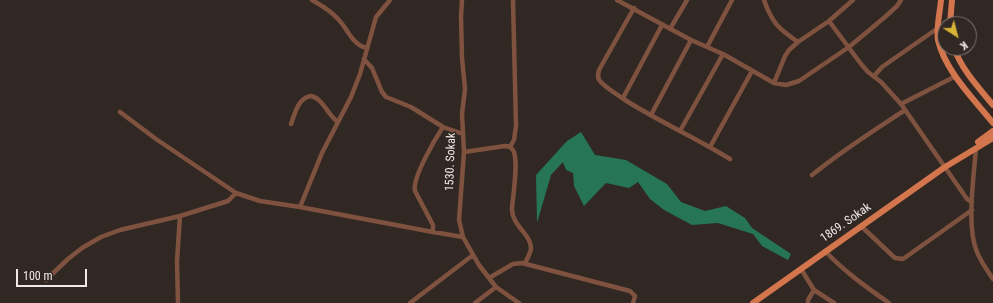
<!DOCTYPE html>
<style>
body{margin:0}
#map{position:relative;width:993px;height:303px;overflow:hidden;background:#312824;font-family:"Roboto Condensed",sans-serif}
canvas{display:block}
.north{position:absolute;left:937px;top:16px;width:40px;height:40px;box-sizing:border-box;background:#312824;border:1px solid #7d7572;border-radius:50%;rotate:144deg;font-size:11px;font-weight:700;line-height:16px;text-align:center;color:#efe9e7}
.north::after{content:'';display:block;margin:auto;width:14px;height:18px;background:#d8b434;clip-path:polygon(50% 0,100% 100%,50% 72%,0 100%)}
.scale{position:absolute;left:16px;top:269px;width:71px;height:18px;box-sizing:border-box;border:2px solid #efe9e7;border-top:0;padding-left:5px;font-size:12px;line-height:14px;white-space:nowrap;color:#efe9e7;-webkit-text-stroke:3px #312824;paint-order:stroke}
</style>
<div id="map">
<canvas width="993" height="303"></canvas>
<div class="north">K</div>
<div class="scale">100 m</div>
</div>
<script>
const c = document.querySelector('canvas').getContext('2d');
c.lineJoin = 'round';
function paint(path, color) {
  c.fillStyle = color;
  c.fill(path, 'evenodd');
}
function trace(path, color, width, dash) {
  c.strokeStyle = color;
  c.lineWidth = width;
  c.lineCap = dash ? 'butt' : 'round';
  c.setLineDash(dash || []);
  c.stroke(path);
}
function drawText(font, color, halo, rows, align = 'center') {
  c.font = font + ' "Roboto Condensed",sans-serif';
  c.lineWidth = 3;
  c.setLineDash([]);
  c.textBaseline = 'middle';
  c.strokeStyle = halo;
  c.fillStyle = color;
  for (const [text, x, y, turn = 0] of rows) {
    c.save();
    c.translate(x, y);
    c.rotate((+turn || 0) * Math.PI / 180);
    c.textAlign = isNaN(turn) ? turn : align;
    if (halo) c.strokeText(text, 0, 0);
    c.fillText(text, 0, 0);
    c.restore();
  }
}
paint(new Path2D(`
 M 581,132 L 595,155 L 626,160 L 667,184 L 681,202 L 705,211 L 726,206 L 745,218 L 752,228 L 791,254 L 788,260 L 762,246 L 753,234 L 718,223 L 692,225 L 664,210 L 650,199 L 638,182 L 629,188 L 606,183 L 584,206 L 574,186 L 573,173 L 566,170 L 563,162 L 551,175 L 537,223 L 536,175 L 567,141 Z`), '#257556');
trace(new Path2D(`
 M 312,0 C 321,5 331,11 338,19 C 348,29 352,45 367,48
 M 462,0 L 461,16 L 462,58 L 465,89 L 462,114 L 464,152 L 459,220 L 463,237 L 479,265 L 496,287 L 519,303
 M 617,0 L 691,40 L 723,54 L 774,83 L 786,85 L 799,81 L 849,47 L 885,17 L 897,6 L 901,0
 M 764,0 C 772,23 779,29 798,42
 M 634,8 L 599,70 C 598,74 597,78 600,81 C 606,88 615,93 622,98 C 657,121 695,137 730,159
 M 829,21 L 861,64 L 868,72 L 881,82 L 901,104 L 967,199 L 972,202
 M 670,29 L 687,0
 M 707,47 L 732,0
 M 364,59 L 372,68 L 382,92 L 386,97 L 411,107 L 443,127 L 463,134
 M 874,76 L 882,67 L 938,28
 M 774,83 L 785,56 L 789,50 L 798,42 L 829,21 L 853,0
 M 623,98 L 662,25
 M 901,104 L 956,76
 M 120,112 L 156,139 L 236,193 L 260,201 L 300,207 L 322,153 L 351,97 L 360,74 L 376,17 L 390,0
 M 651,115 L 691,40
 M 291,124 C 295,113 298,98 311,96 C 324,99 327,115 338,122
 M 680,131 L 723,54
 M 510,147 L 514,140 L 516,126 L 513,0
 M 710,147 L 752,71
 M 976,148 C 974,176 966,227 977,252 C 981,262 987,270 993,279
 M 464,152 L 505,146 C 508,146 511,147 513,150 C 519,159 513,196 512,208 C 511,225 532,235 531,249 C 530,254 527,259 525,263
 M 812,175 C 841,151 873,131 905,110
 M 300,207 L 433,232 L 463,237
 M 861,226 L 895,258 L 903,259 L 972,210
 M 433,232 L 433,225 L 415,191 C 412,178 435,139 443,127
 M 825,251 C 845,272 866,287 889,303
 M 801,269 L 814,290 L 834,303
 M 489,278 L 513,264 L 522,263 L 630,291 L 635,296 L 633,303
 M 46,280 L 68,259 L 82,248 L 101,237 L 120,230 L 180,216 L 228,201 L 236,193
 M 178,303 L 177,261 L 180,216
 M 410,303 L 473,255
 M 475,303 L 496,287
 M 808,303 L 808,300 L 814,290`), '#7f523f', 4.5);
trace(new Path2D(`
 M 941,0 C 940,12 936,28 938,40 C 945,71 974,99 993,123
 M 950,24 L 952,0
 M 954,48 C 962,70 978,87 993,105
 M 978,142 L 993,131
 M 753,303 L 945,167 L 993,138`), '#d3764e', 6);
drawText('12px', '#efe9e7', '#312824', [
 ["1530. Sokak",451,162,-88],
 ["1869. Sokak",846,223,-35]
]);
</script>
